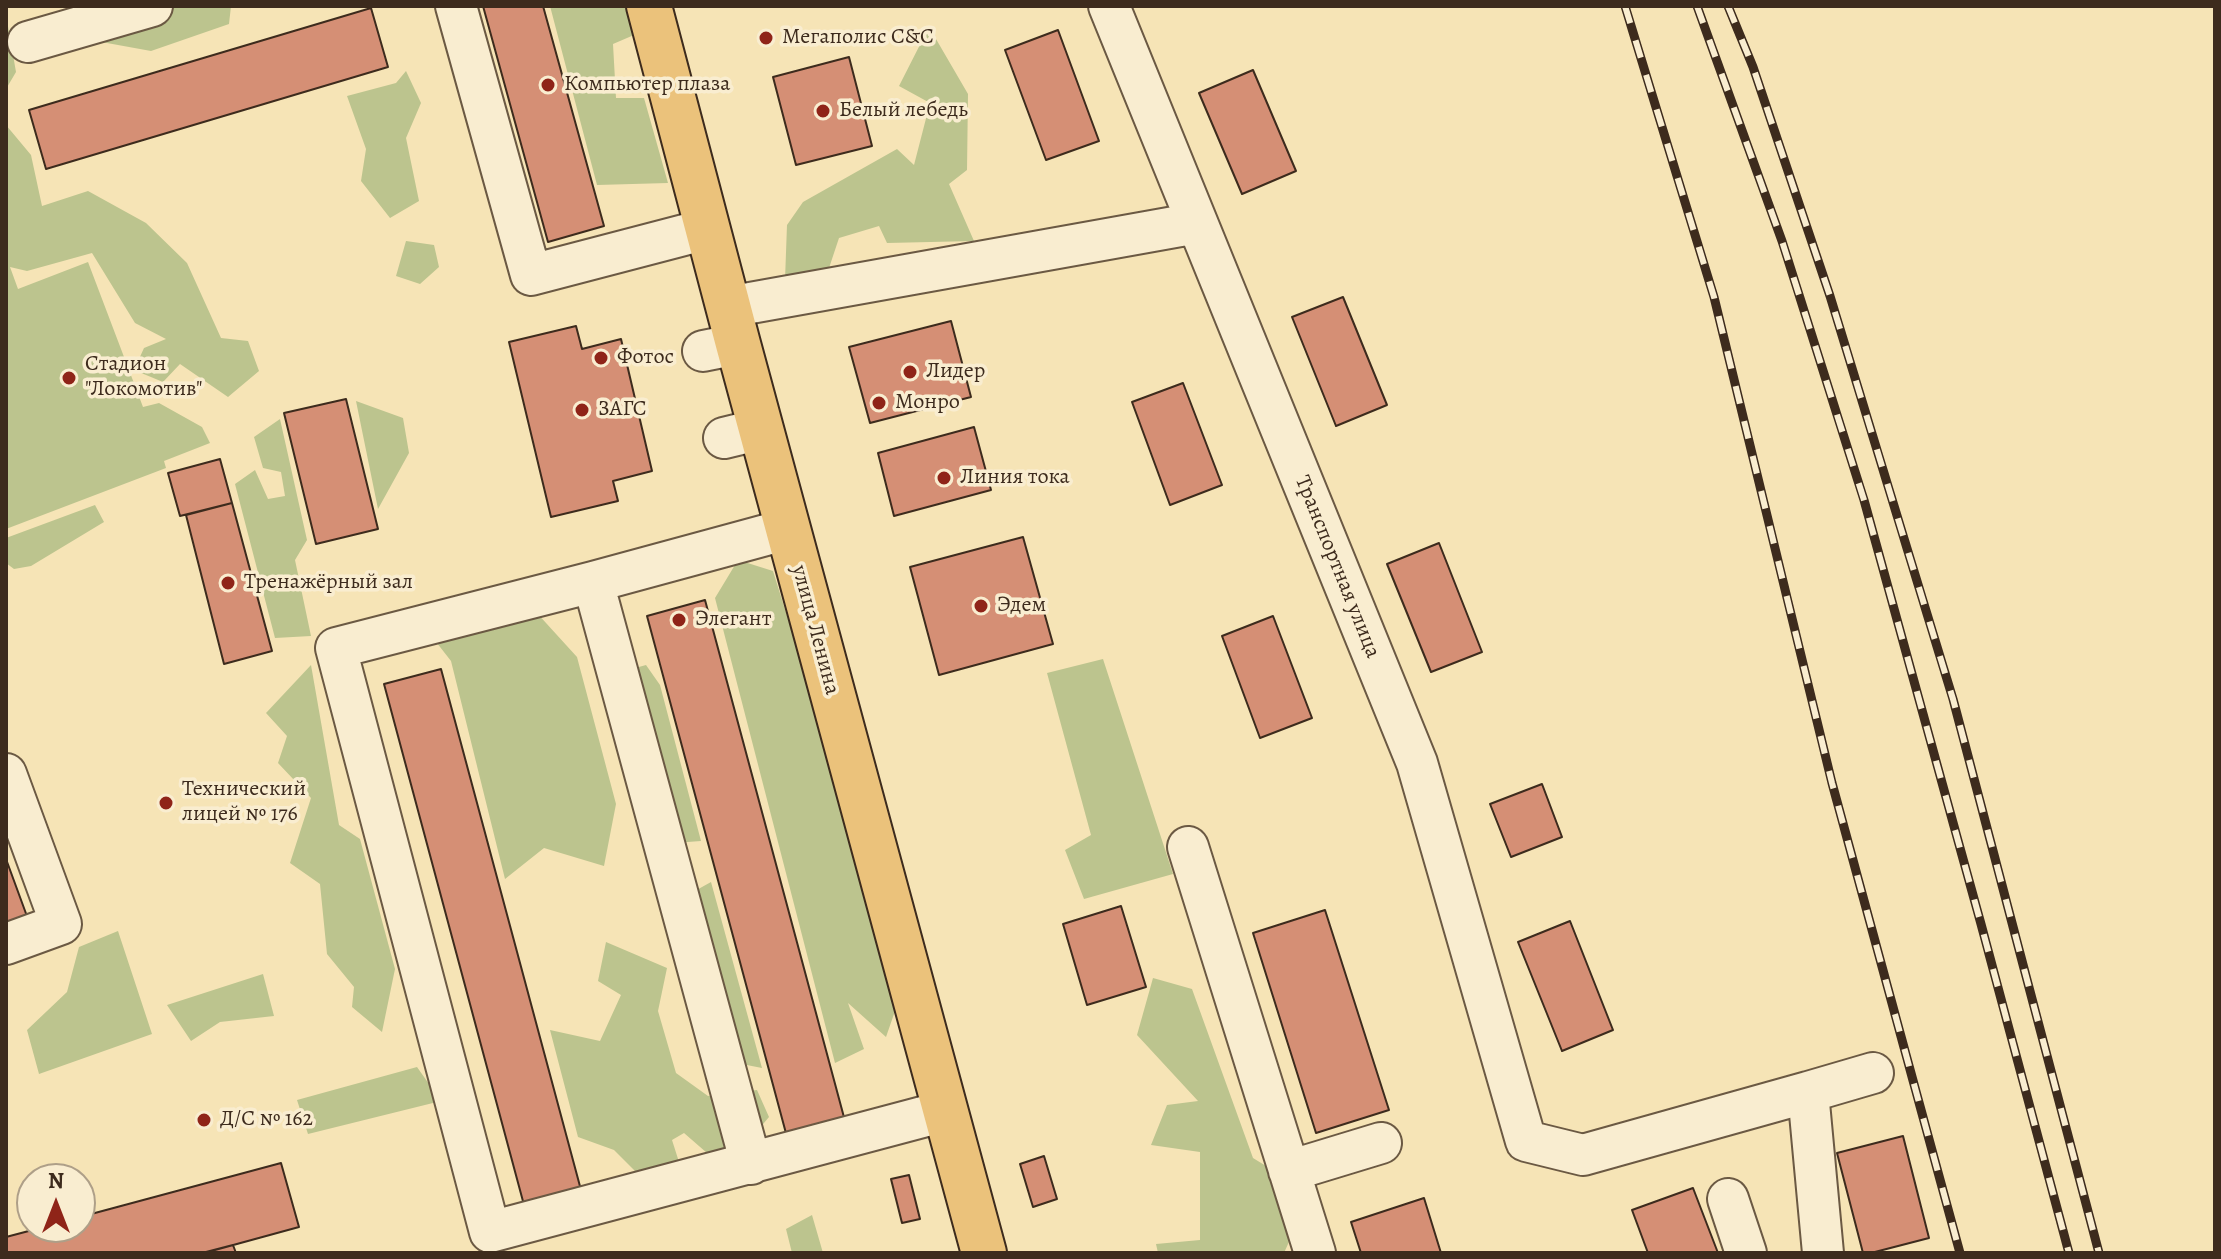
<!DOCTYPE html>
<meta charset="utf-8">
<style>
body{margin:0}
#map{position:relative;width:2221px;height:1259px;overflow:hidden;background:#f6e4b6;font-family:Alegreya,serif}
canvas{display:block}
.frame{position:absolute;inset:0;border:8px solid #3d2b1d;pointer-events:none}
.north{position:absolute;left:16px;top:1163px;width:80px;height:80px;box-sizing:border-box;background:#f9edd0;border:2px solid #ae9f88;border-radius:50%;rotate:0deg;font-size:22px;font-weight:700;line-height:32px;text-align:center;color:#3d2b1d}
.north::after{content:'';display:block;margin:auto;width:28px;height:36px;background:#8f2418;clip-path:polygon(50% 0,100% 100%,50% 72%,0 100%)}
</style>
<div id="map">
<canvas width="2221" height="1259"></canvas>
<div class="frame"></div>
<div class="north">N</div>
</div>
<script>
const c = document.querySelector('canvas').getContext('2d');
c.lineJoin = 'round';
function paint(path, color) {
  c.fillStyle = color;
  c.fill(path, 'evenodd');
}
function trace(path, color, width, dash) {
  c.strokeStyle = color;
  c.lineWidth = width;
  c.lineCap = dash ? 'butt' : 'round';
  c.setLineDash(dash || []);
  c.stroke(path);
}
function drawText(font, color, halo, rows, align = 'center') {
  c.font = font + ' Alegreya,serif';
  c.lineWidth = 7;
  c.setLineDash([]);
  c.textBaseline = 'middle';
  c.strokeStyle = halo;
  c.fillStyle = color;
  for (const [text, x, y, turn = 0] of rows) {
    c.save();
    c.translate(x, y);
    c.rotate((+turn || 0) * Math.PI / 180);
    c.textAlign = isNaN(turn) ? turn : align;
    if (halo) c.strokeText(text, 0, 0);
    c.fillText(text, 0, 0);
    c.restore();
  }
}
paint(new Path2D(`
 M 146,6 L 231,6 L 229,24 L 151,51 L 96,41 Z
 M 550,6 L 626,6 L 634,35 L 613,44 L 616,98 L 644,98 L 668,183 L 597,185 Z
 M 6,15 L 16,72 L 6,89 Z
 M 929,27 L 968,94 L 967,170 L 949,184 L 974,241 L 887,243 L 879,226 L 839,238 L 823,286 L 785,280 L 787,225 L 803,202 L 897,149 L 914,165 L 930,103 L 899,86 Z
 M 406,71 L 421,103 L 406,138 L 419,201 L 390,218 L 361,181 L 366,149 L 347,96 L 396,83 Z
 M 6,125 L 31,155 L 42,206 L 88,191 L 146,223 L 187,263 L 221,338 L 248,341 L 259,371 L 228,397 L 180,364 L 163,382 L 134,370 L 144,348 L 166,339 L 135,323 L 92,253 L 27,271 L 10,267 L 18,289 L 88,262 L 143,407 L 159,403 L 202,427 L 210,443 L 164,461 L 166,468 L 6,529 Z
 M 406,241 L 434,245 L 439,267 L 420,284 L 396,276 Z
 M 356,401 L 403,418 L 409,453 L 378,509 Z
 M 280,419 L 307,540 L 295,560 L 311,636 L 275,638 L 235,484 L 255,470 L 268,499 L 285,496 L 281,472 L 263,468 L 254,437 Z
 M 95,505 L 104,522 L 31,566 L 14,569 L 6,563 L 6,538 Z
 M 738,560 L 773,571 L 903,988 L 886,1037 L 848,1003 L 864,1049 L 835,1063 L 715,598 Z
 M 536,612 L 577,657 L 616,804 L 604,866 L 544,848 L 505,879 L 451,661 L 433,638 Z
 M 1103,659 L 1173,874 L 1084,899 L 1065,850 L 1091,835 L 1047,673 Z
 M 311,665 L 339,825 L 360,839 L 395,969 L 382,1032 L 352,1007 L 354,987 L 327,954 L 320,884 L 290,863 L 311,798 L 278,763 L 287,736 L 266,713 Z
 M 646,665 L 660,685 L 701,841 L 674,843 L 628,670 Z
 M 711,882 L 762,1068 L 706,1057 L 693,892 Z
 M 118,931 L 152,1034 L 39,1074 L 27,1030 L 67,992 L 79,947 Z
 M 606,942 L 667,968 L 658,1011 L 676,1073 L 708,1096 L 757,1090 L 769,1117 L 742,1149 L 707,1153 L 684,1133 L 672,1140 L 679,1162 L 638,1174 L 614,1150 L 578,1137 L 550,1030 L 600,1041 L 621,995 L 598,981 Z
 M 263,974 L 274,1016 L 220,1022 L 191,1041 L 167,1005 Z
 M 1153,978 L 1192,989 L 1253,1158 L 1279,1174 L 1292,1235 L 1284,1253 L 1158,1253 L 1156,1244 L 1200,1240 L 1200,1152 L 1151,1145 L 1167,1105 L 1198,1101 L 1137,1035 Z
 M 417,1067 L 441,1101 L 308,1134 L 297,1100 Z
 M 812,1215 L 823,1253 L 792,1253 L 786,1229 Z`), '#bcc48e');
const building = new Path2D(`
 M 483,6 L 543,6 L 604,226 L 548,242 Z
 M 371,8 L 388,67 L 46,169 L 29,110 Z
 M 1058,30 L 1099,141 L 1046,160 L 1005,50 Z
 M 849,57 L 872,146 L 796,165 L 773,77 Z
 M 1253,70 L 1296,171 L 1242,194 L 1199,93 Z
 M 1343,297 L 1387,405 L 1336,426 L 1292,317 Z
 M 951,321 L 971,397 L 870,423 L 849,347 Z
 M 576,326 L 582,349 L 621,339 L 652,471 L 613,481 L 618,501 L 551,517 L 509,342 Z
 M 1183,383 L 1222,485 L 1170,505 L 1132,402 Z
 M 346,399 L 378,529 L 316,544 L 284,413 Z
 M 974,427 L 991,490 L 894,516 L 878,453 Z
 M 220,459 L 232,503 L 180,516 L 168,473 Z
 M 232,503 L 272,651 L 224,664 L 186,515 Z
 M 1023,537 L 1053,644 L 939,675 L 910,567 Z
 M 1439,543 L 1482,652 L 1431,672 L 1387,564 Z
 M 705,600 L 845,1121 L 787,1137 L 647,616 Z
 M 1273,616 L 1312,718 L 1260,738 L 1222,636 Z
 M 441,669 L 581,1190 L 524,1205 L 384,684 Z
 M 1542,784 L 1562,837 L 1511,857 L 1490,804 Z
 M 6,859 L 28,919 L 6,927 Z
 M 1121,906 L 1146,987 L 1087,1005 L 1063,924 Z
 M 1325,910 L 1389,1110 L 1316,1133 L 1253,933 Z
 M 1570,921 L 1613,1030 L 1562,1051 L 1518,942 Z
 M 1903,1136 L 1929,1238 L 1871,1253 L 1863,1253 L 1837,1153 Z
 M 1044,1156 L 1057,1199 L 1033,1207 L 1020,1164 Z
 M 281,1163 L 299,1227 L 204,1253 L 6,1253 L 6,1237 L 44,1227 L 80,1227 L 80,1217 Z
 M 909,1175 L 920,1219 L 902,1223 L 891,1179 Z
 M 1693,1188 L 1718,1253 L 1648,1253 L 1632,1210 Z
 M 1424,1198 L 1441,1253 L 1361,1253 L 1351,1222 Z
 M 233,1245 L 236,1253 L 206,1252 Z`);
paint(building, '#d58f75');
trace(building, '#3d2b1d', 2);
const minor = new Path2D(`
 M 456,6 L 531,275 L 707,229
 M 1109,6 L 1417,763 L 1526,1141 L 1583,1155 L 1808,1092 L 1823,1253
 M 28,42 L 152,6
 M 728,307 L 1197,223
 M 703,351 L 738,344
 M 724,438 L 761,429
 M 788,529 L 593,582 L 336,648 L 490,1232 L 945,1111
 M 593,582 L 751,1164
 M 6,774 L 61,924 L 6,944
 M 1188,847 L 1315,1253
 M 1808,1092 L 1873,1073
 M 1289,1171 L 1381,1143
 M 1728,1199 L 1746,1253`);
const major = new Path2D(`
 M 649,6 L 738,344 L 984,1253`);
trace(minor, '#6b5943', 44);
trace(major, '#3d2b1d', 48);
trace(minor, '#f9edd0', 40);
trace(major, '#ebc27b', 44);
const rail = new Path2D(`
 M 1625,6 L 1714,297 L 1832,783 L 1960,1253
 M 1697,6 L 1782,241 L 1864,500 L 1981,924 L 2069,1253
 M 1728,6 L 1753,67 L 1830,296 L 1953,699 L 2099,1253`);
trace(rail, '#3d2b1d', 9);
trace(rail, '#f9edd0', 6, [18]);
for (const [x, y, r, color] of [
 [766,38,8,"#8f2418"],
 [548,85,8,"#8f2418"],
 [823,111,8,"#8f2418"],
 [601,358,8,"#8f2418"],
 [910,372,8,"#8f2418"],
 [69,378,8,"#8f2418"],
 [879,403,8,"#8f2418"],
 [582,410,8,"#8f2418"],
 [944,478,8,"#8f2418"],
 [228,583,8,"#8f2418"],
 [981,606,8,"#8f2418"],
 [679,620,8,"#8f2418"],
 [166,803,8,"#8f2418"],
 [204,1120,8,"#8f2418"]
]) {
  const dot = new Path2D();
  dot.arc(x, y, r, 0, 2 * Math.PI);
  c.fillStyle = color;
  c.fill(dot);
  trace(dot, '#f9edd0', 3);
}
drawText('22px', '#3d2b1d', '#f9edd0', [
 ["Мегаполис C&С",782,38],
 ["Компьютер плаза",564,85],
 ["Белый лебедь",839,111],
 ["Фотос",617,358],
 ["Стадион",85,365],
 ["\"Локомотив\"",85,390],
 ["Лидер",926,372],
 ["Монро",895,403],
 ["ЗАГС",598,410],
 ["Линия тока",960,478],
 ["Тренажёрный зал",244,583],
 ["Эдем",997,606],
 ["Элегант",695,620],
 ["Технический",182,790],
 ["лицей № 176",182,815],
 ["Д/С № 162",220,1120]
], 'left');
drawText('22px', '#3d2b1d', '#f9edd0', [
 ["Транспортная улица",1337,567,68],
 ["улица Ленина",815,630,75]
]);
</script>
